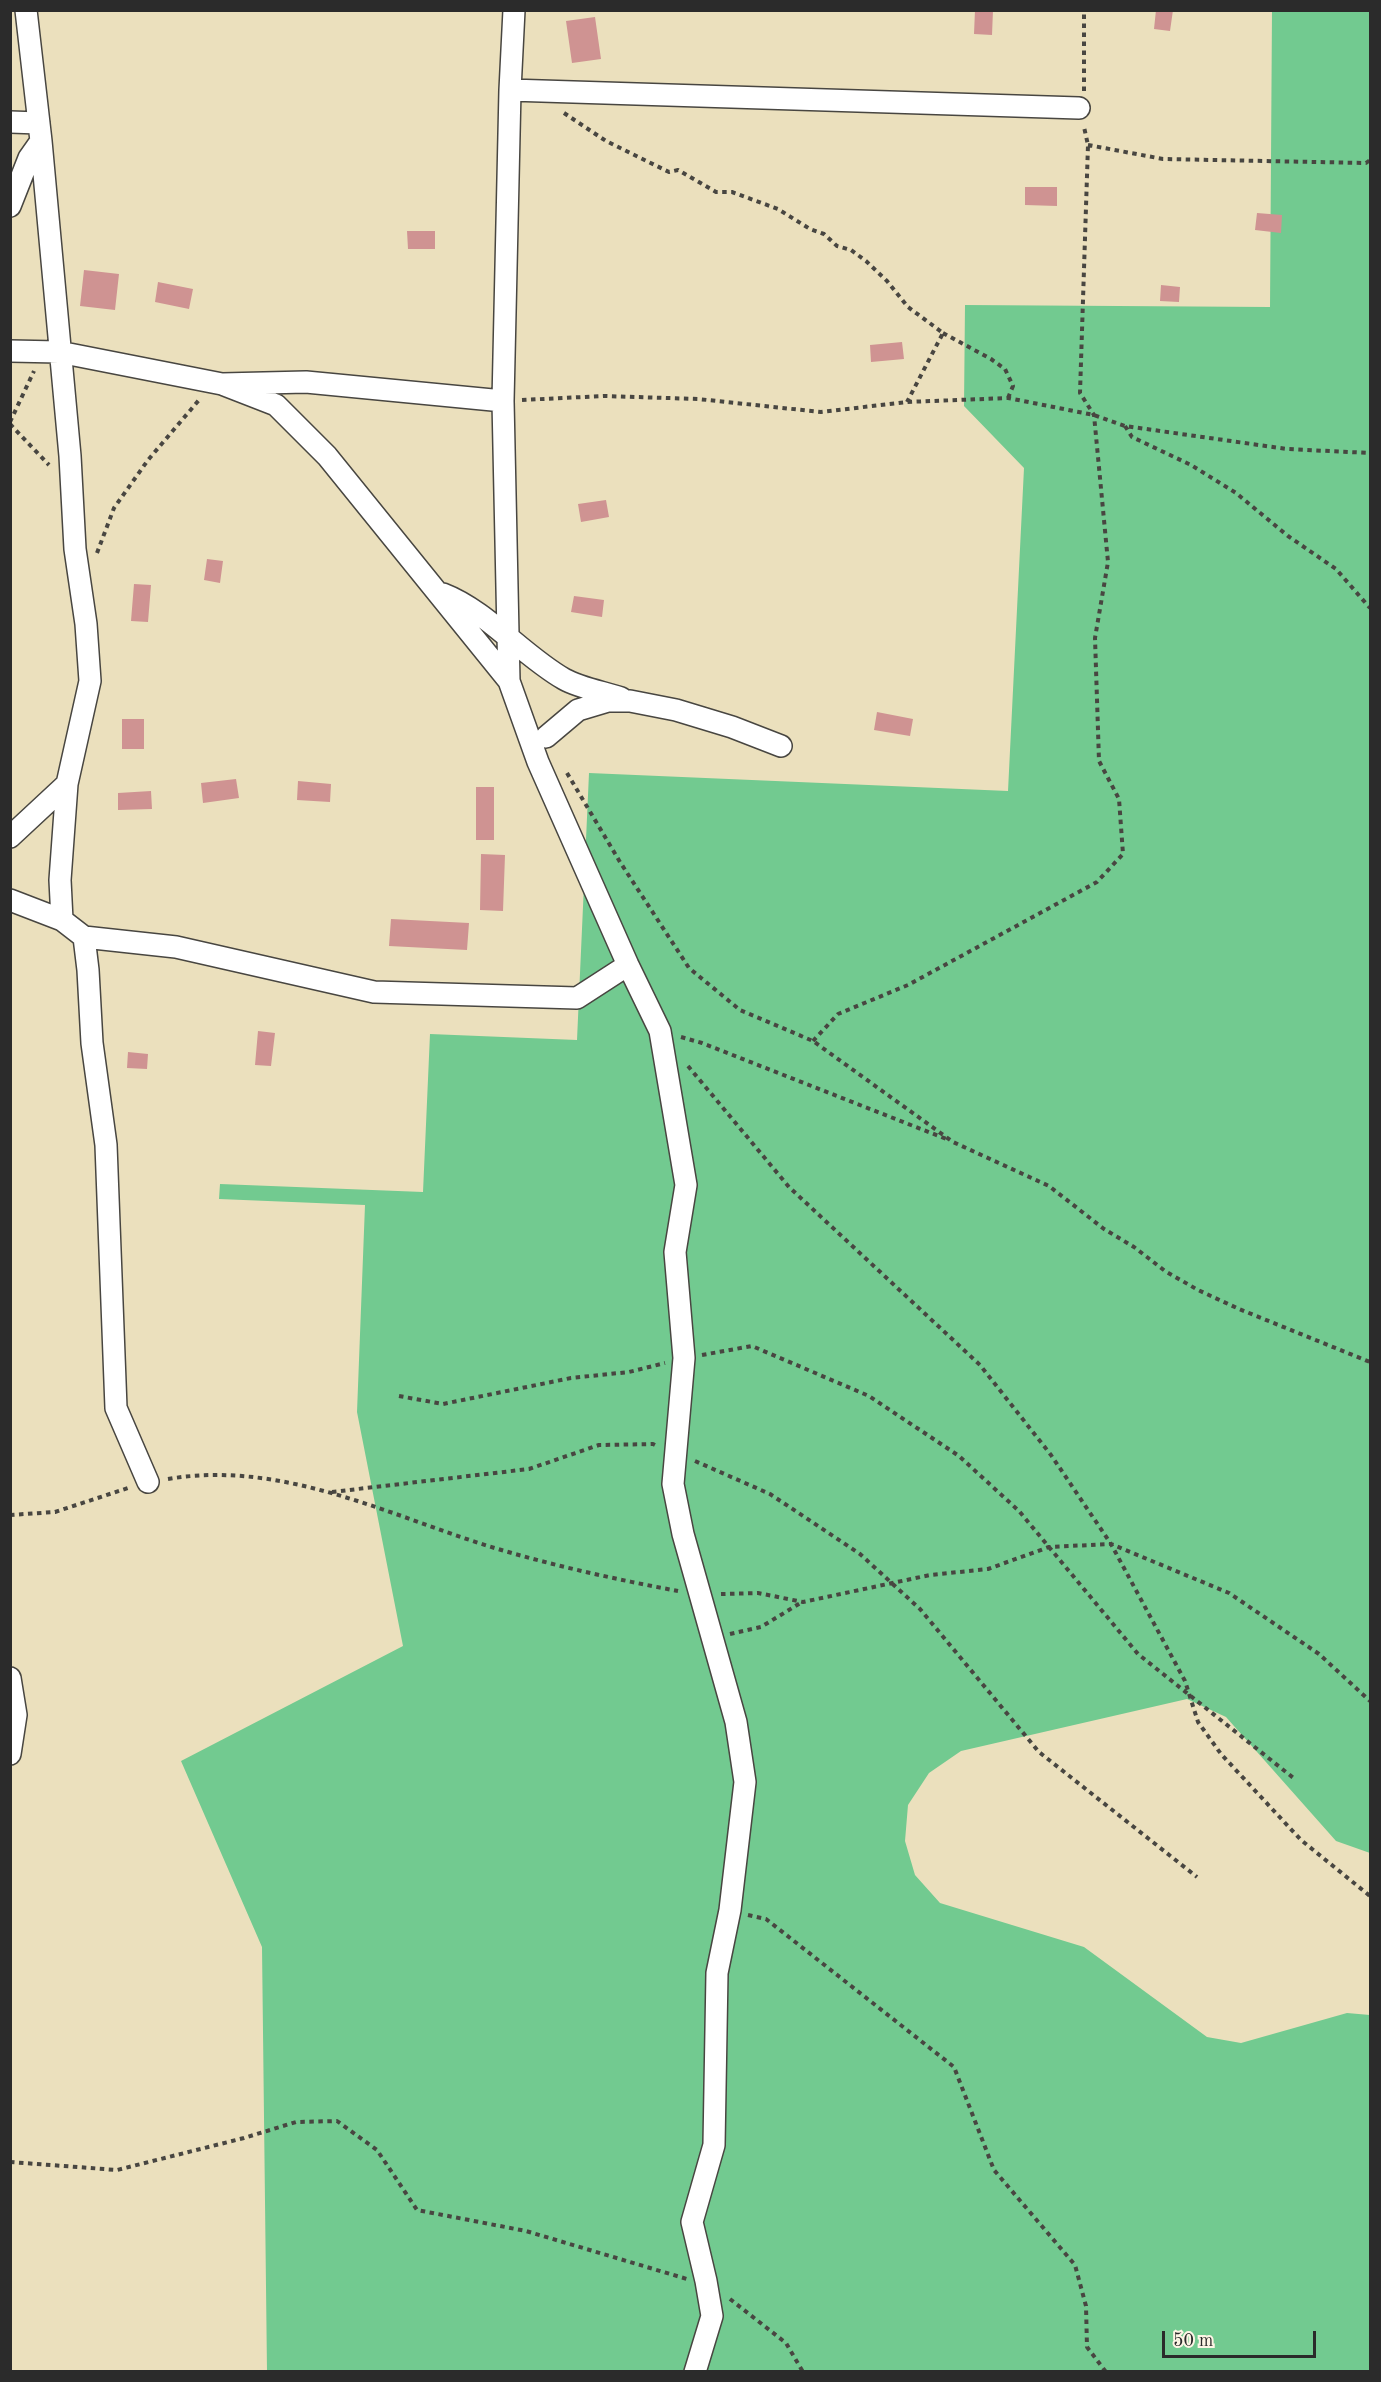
<!DOCTYPE html>
<style>
body{margin:0}
#map{position:relative;width:1381px;height:2382px;overflow:hidden;background:#ebe0bd;font-family:"Old Standard TT",serif}
canvas{display:block}
.frame{position:absolute;inset:0;border:12px solid #2b2b2b;pointer-events:none}
.scale{position:absolute;left:1162px;top:2331px;width:154px;height:27px;box-sizing:border-box;border:3px solid #2b2b2b;border-top:0;padding-left:8px;font-size:18px;line-height:21px;white-space:nowrap;color:#2b2b2b;-webkit-text-stroke:4px #fcf5e5;paint-order:stroke}
</style>
<div id="map">
<canvas width="1381" height="2382"></canvas>
<div class="frame"></div>
<div class="scale">50 m</div>
</div>
<script>
const c = document.querySelector('canvas').getContext('2d');
c.lineJoin = 'round';
function paint(path, color) {
  c.fillStyle = color;
  c.fill(path, 'evenodd');
}
function trace(path, color, width, dash) {
  c.strokeStyle = color;
  c.lineWidth = width;
  c.lineCap = dash ? 'butt' : 'round';
  c.setLineDash(dash || []);
  c.stroke(path);
}
paint(new Path2D(`
 M 1272,11 L 1370,11 L 1370,1853 L 1336,1841 L 1226,1717 L 1187,1699 L 961,1751 L 929,1773 L 908,1805 L 905,1841 L 915,1875 L 940,1903 L 1084,1947 L 1207,2037 L 1241,2043 L 1347,2013 L 1370,2015 L 1370,2371 L 267,2371 L 262,1947 L 181,1761 L 403,1646 L 357,1412 L 365,1205 L 219,1199 L 220,1184 L 423,1192 L 430,1034 L 577,1040 L 589,773 L 1008,791 L 1024,468 L 964,406 L 965,305 L 1270,307 Z`), '#72ca90');
paint(new Path2D(`
 M 975,10 L 993,10 L 992,35 L 974,34 Z
 M 1156,10 L 1173,10 L 1170,31 L 1154,29 Z
 M 595,17 L 601,59 L 572,63 L 566,21 Z
 M 1025,187 L 1057,187 L 1057,206 L 1025,205 Z
 M 1257,213 L 1282,215 L 1281,233 L 1255,230 Z
 M 407,231 L 435,231 L 435,249 L 408,249 Z
 M 84,270 L 119,274 L 115,310 L 80,306 Z
 M 158,282 L 193,289 L 189,309 L 155,302 Z
 M 1161,285 L 1180,287 L 1179,302 L 1160,301 Z
 M 902,342 L 904,359 L 871,362 L 870,345 Z
 M 606,500 L 609,517 L 581,522 L 578,504 Z
 M 207,559 L 223,561 L 220,583 L 204,580 Z
 M 134,584 L 151,585 L 148,622 L 131,621 Z
 M 574,596 L 604,600 L 602,617 L 571,612 Z
 M 877,712 L 913,719 L 910,736 L 874,730 Z
 M 122,719 L 144,719 L 144,749 L 122,749 Z
 M 236,779 L 239,798 L 203,803 L 201,783 Z
 M 298,781 L 331,784 L 330,802 L 297,800 Z
 M 476,787 L 494,787 L 494,840 L 476,840 Z
 M 151,791 L 152,809 L 118,810 L 118,793 Z
 M 481,854 L 505,855 L 503,911 L 480,910 Z
 M 391,919 L 469,923 L 467,950 L 389,946 Z
 M 258,1031 L 275,1033 L 271,1066 L 255,1065 Z
 M 128,1052 L 148,1054 L 147,1069 L 127,1068 Z`), '#cf9392');
const minor = new Path2D(`
 M 26,10 L 41,141 L 70,456 L 75,549 L 86,624 L 90,681 L 67,784 L 60,880 L 62,920
 M 510,90 L 1079,108
 M 10,122 L 39,123
 M 10,206 L 29,158 L 41,141
 M 10,351 L 59,352 L 222,384 L 306,382 L 503,401
 M 222,384 L 276,405 L 327,456 L 509,681 L 538,762 L 628,965 L 660,1031 L 686,1185 L 675,1252 L 684,1358 L 673,1484 L 683,1534 L 736,1722 L 745,1782 L 730,1910 L 717,1973 L 714,2145 L 692,2222 L 706,2281 L 712,2316 L 695,2372
 M 443,594 C 487,611 522,655 564,679 C 580,688 603,692 621,698
 M 509,681 L 503,401 L 510,90 L 514,10
 M 546,737 L 578,710 L 608,701 L 630,701 L 676,710 L 732,727 L 781,746
 M 10,837 L 67,784
 M 10,900 L 62,920 L 84,937 L 176,947 L 374,992 L 577,998 L 628,965
 M 84,937 L 88,970 L 92,1043 L 106,1145 L 116,1408 L 148,1482
 M 10,1678 L 16,1715 L 10,1754`);
trace(minor, '#484641', 24);
trace(new Path2D(`
 M 1084,91 L 1084,10
 M 564,113 L 606,141 L 669,172 L 678,170 L 716,192 L 732,192 L 778,209 L 810,229 L 824,234 L 837,246 L 851,250 L 866,261 L 887,281 L 908,307 L 943,333 L 907,402
 M 1088,145 L 1163,159 L 1366,163 L 1370,160
 M 943,333 L 991,359 L 1005,369 L 1013,386 L 1008,398
 M 522,400 L 604,396 L 698,399 L 821,412 L 907,402 L 1008,398 L 1094,415 L 1125,426 L 1287,449 L 1370,453
 M 10,422 L 34,371
 M 10,424 L 49,465
 M 1125,426 L 1132,437 L 1191,465 L 1236,493 L 1288,536 L 1336,569 L 1370,608
 M 97,553 L 114,508 L 148,460 L 199,400
 M 567,773 L 620,862 L 689,968 L 740,1010 L 813,1041 L 953,1142 L 1049,1186 L 1104,1229 L 1134,1247 L 1165,1271 L 1198,1290 L 1239,1309 L 1370,1362
 M 681,1037 L 702,1043 L 949,1140
 M 813,1041 L 838,1014 L 908,985 L 1097,882 L 1123,854 L 1119,799 L 1099,761 L 1095,638 L 1108,562 L 1094,415 L 1080,393 L 1088,145 L 1084,127
 M 688,1066 L 789,1187 L 980,1365 L 1051,1455 L 1111,1544 L 1185,1681 L 1198,1722 L 1221,1754 L 1301,1840 L 1370,1896
 M 702,1355 L 752,1346 L 869,1396 L 959,1456 L 1019,1511 L 1138,1654 L 1296,1780
 M 399,1396 L 443,1404 L 571,1378 L 629,1372 L 665,1363
 M 695,1461 L 770,1494 L 860,1554 L 920,1609 L 1039,1752 L 1197,1877
 M 168,1479 C 280,1460 384,1513 488,1546 C 550,1565 614,1579 678,1591
 M 332,1492 L 529,1469 L 599,1445 L 653,1444 L 657,1446
 M 10,1515 L 55,1512 L 128,1488
 M 721,1594 L 758,1593 L 803,1602 L 930,1575 L 988,1569 L 1049,1547 L 1111,1544 L 1229,1593 L 1319,1654 L 1370,1701
 M 730,1634 L 761,1627 L 802,1602
 M 748,1915 L 766,1919 L 954,2067 L 994,2170 L 1075,2265 L 1086,2306 L 1087,2347 L 1106,2372
 M 10,2162 L 117,2170 L 244,2138 L 296,2122 L 337,2121 L 377,2150 L 417,2210 L 526,2231 L 687,2279
 M 730,2299 L 786,2343 L 803,2372`), '#484641', 4, [4.5, 4.5]);
trace(minor, '#fff', 21);
</script>
